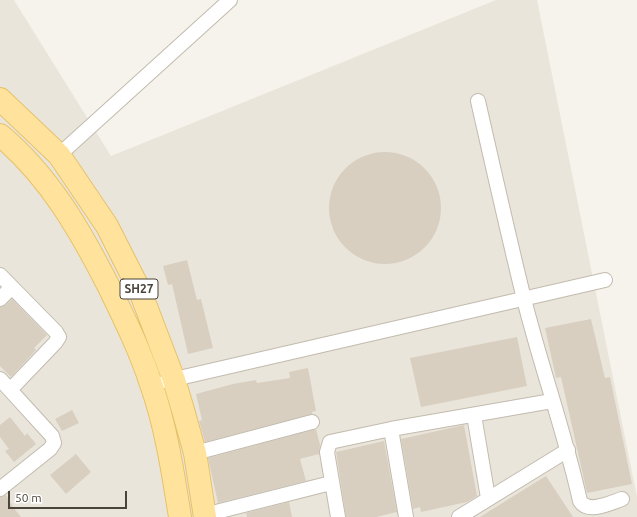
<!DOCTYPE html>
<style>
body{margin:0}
#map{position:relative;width:637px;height:517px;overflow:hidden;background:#f6f3ec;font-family:Ubuntu,sans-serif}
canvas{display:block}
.scale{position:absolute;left:8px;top:491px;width:119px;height:18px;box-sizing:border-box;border:2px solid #4b4439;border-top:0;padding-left:5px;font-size:12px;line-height:14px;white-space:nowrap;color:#4b4439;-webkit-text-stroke:3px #fff;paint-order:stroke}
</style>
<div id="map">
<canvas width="637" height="517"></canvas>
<div class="scale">50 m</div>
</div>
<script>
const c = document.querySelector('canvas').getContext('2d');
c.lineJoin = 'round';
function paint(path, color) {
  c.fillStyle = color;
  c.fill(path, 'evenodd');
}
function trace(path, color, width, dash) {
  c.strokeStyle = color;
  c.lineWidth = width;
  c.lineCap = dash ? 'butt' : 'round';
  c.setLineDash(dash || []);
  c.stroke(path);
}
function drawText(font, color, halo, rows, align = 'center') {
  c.font = font + ' Ubuntu,sans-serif';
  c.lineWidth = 3.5;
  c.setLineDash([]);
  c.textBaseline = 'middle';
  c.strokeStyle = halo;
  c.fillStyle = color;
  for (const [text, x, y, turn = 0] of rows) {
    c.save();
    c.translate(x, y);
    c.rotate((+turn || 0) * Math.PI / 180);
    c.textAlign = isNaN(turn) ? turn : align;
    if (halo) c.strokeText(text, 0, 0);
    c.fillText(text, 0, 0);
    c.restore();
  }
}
paint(new Path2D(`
 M 0,0 L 14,0 L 111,156 L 496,0 L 537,0 L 637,497 L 637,517 L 0,517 Z`), '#eae5da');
paint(new Path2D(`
 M329 208a56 56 0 1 1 112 0a56 56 0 1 1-112 0Z
 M 187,260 L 197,300 L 201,299 L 213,348 L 188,354 L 172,284 L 168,285 L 163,266 Z
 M 12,299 L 47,335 L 34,348 L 36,350 L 11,377 L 0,366 L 0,307 L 6,305 Z
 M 591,319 L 605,378 L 610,377 L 632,484 L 587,493 L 561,377 L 556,378 L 545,328 Z
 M 517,337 L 527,386 L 421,407 L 410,358 Z
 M 308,368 L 316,411 L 312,412 L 312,414 L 205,442 L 199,421 L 202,420 L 196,394 L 233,384 L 256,380 L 257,383 L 290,378 L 289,372 Z
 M 72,410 L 79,423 L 62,431 L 55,419 Z
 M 10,417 L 25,436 L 27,433 L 36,444 L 14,462 L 5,451 L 9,449 L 0,437 L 0,425 Z
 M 464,425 L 477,496 L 467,502 L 421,512 L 420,507 L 413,509 L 401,439 Z
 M 316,429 L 320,445 L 319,454 L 300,459 L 306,481 L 218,503 L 208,458 Z
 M 384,441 L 397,512 L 376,517 L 346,517 L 336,452 Z
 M 76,454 L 91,472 L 66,494 L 50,475 Z
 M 546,476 L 573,517 L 480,517 L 520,492 Z
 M 6,495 L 13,507 L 21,517 L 0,517 L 0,497 Z
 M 289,502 L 292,517 L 247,517 L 246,513 Z`), '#d8cfc1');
const street = new Path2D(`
 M 478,101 C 493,167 508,234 524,299 C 541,367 565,433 580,501 C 588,514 610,503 622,499
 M 59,155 L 230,0
 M 0,275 L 56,332 L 59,337 L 55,343 L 10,390
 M 0,299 L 12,287
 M 0,379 L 52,436 L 54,443 L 50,449 L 0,489
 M 166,381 L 605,280
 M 474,415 L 488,498
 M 391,429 L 406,517
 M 195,453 L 312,422
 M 204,515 L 331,483
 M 338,517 L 327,452 L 330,442 L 391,429 L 552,401
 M 459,517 L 568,450`);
const primary = new Path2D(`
 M 0,99 L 59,155 L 107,226 L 140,291 L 174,380 L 183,410 L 195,453 L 205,517
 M 0,135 C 49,176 80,230 109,287 C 124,318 140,350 151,384 C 166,426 173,473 180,517`);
trace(street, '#c2bbae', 16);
trace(primary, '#e6c16a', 24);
trace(street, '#fff', 14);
trace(primary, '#ffe39c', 22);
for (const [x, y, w] of [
 [139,289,38]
]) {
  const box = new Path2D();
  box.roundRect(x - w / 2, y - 10, w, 20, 3);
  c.fillStyle = '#fff';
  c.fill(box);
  trace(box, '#4b4439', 1);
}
drawText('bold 12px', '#4b4439', null, [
 ["SH27",139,289]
]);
</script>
